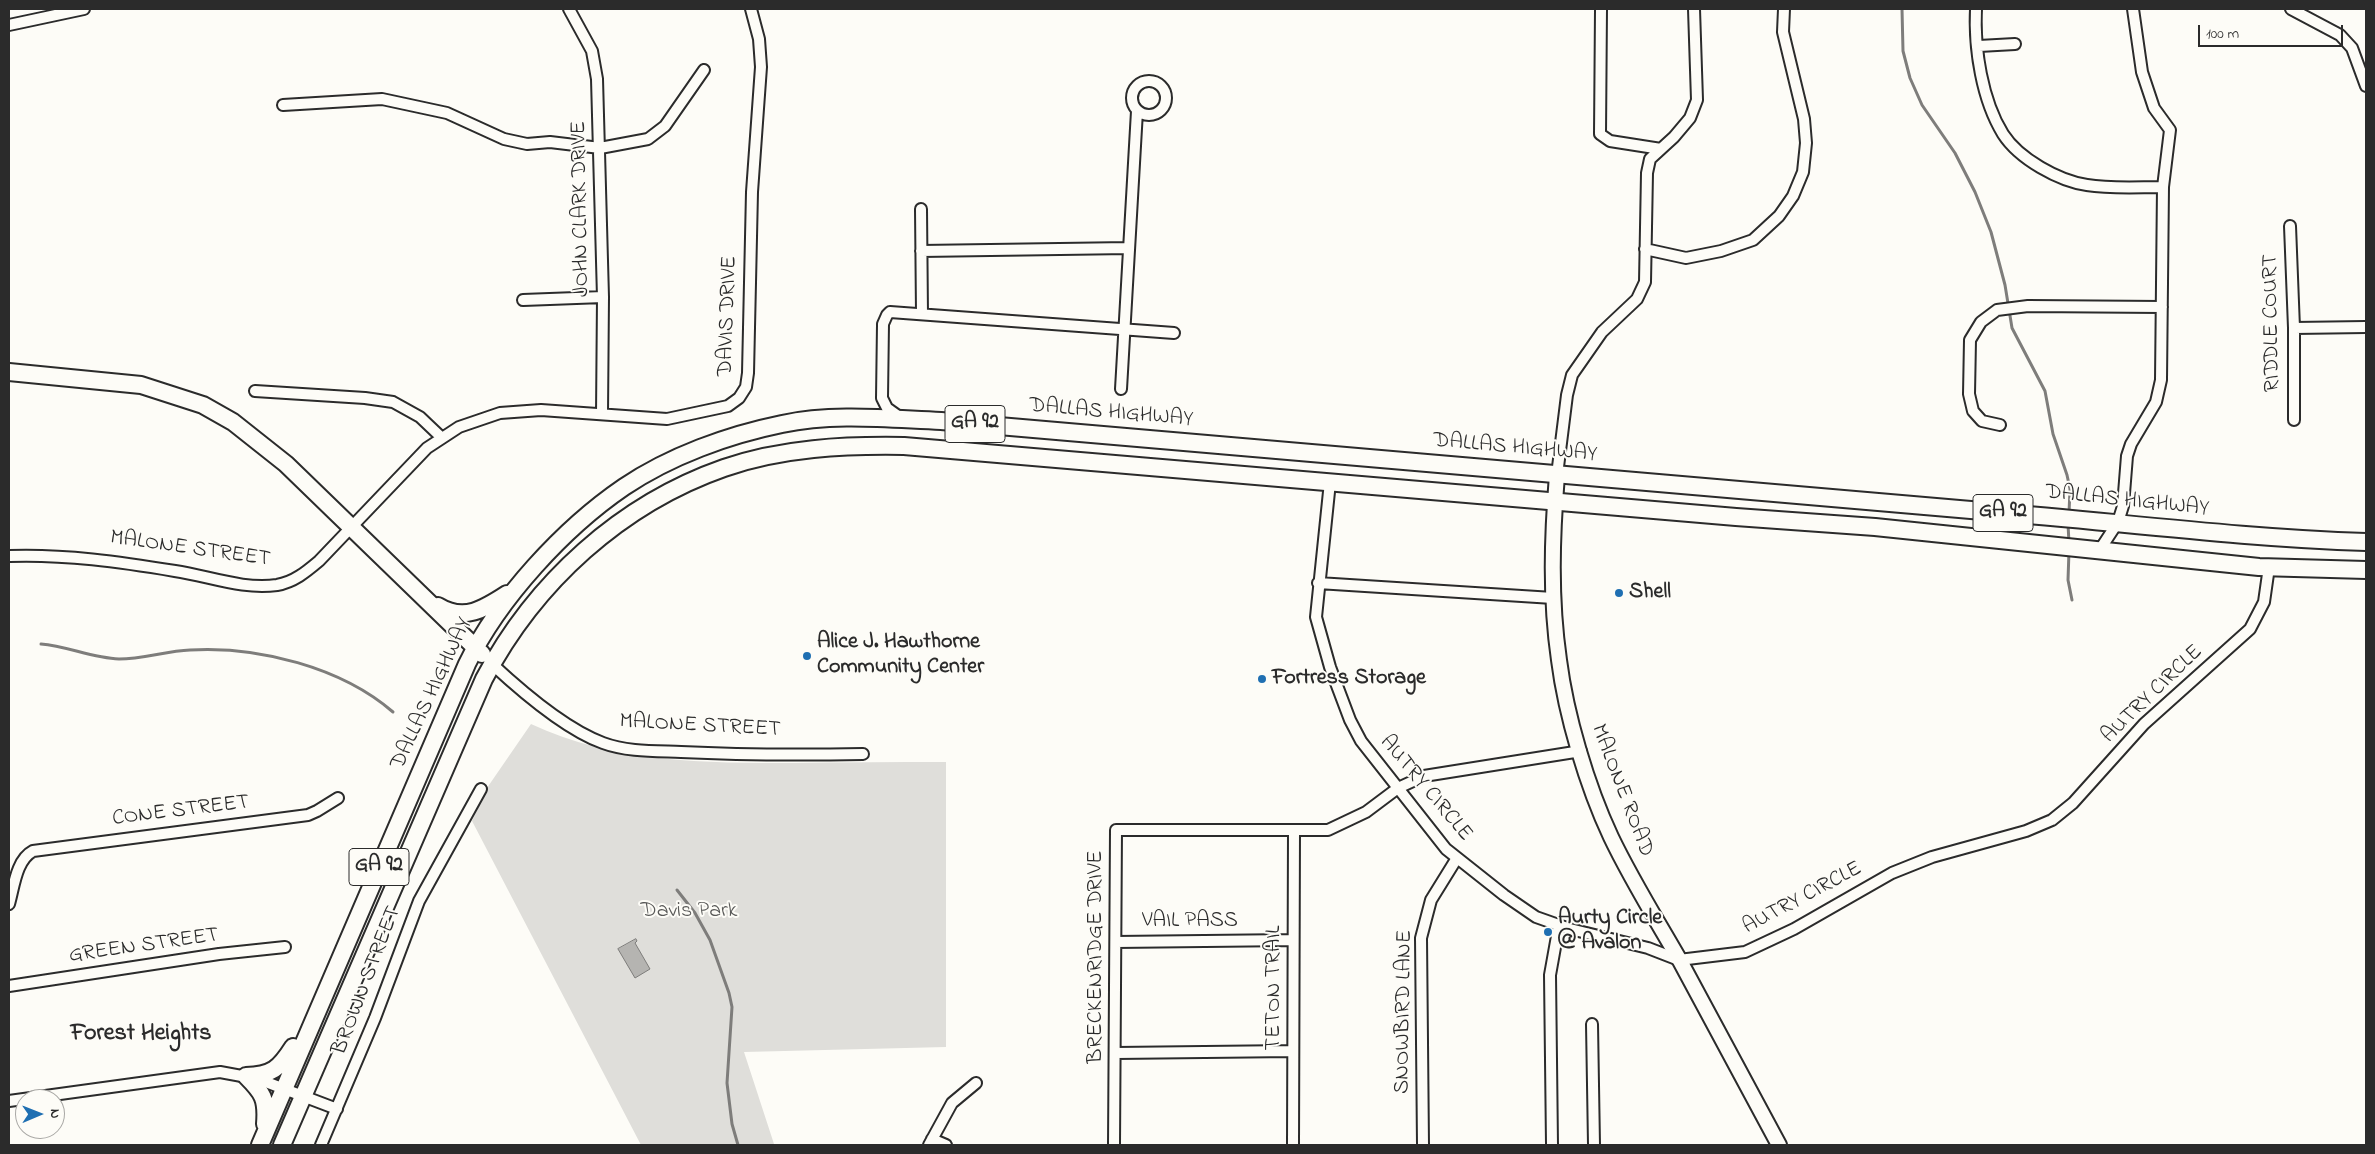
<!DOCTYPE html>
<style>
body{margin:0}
#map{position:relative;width:2375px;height:1154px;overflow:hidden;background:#fdfcf7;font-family:"Indie Flower",sans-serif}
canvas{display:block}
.frame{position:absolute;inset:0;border:10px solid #2b2b2b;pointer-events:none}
.north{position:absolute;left:15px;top:1089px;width:50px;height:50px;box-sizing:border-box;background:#fdfcf7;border:1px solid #a9a8a5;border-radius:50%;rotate:89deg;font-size:14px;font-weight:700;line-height:20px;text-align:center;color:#2b2b2b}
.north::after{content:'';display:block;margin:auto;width:18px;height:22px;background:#1f6fb2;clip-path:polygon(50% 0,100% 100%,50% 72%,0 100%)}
.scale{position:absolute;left:2198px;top:25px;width:145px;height:22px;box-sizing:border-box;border:2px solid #2b2b2b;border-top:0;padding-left:6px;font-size:15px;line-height:18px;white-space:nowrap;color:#2b2b2b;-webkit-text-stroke:4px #fdfcf7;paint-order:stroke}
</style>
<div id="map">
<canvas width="2375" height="1154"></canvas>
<div class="frame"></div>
<div class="north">N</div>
<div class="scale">100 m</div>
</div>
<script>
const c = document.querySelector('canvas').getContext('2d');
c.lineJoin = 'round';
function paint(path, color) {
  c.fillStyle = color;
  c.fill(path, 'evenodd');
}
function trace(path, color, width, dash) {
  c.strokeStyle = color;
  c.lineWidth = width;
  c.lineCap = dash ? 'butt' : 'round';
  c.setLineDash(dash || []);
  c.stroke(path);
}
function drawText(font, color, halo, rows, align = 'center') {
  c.font = font + ' "Indie Flower",sans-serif';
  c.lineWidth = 4;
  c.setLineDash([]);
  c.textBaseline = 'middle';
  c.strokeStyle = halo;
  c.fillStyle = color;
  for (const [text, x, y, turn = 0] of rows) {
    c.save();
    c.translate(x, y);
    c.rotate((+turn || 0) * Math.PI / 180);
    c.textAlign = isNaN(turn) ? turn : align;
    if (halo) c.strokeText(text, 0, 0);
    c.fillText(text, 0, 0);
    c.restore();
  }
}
paint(new Path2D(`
 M 531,724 C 613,763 706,763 795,763 C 845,762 896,762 946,762 L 946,1047 L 744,1052 L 774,1144 L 641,1145 L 472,821 L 489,785 Z`), '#dfdeda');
const water = new Path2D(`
 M 636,939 L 637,941 L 635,943 L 650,969 L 635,978 L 618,949 Z`);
paint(water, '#b5b4b1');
trace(water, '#7e7d7b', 1);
trace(new Path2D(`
 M 1902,9 L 1903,51 L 1910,78 L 1922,105 L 1955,153 L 1975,192 L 1991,232 L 2005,285 L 2012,328 L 2045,391 L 2053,434 L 2067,475 L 2070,489 L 2069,513
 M 2068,524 L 2069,543
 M 2069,551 L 2068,580 L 2072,600
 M 41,644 C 67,646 92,658 119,659 C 143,659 166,651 190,650 C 258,646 341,667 393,712
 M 677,890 L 695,913 L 710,940 L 729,993 L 732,1007 L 727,1083 L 732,1124 L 738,1145`), '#7e7d7b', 3);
const street = new Path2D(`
 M 569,9 L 592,51 L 597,79 L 603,297 L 602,414
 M 1601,9 L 1600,134 L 1610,141 L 1661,149
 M 1976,9 C 1974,49 1982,100 2003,134 C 2019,159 2059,181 2087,185 C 2111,189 2138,187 2163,187 L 2170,130 L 2154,108 L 2142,72 L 2133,9
 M 2291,9 L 2340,35 L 2352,48 L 2366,86
 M 9,25 L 84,9
 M 1979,46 L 2015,44
 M1132 98a17 17 0 1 1 34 0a17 17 0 1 1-34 0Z
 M 283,105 L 382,99 L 447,113 L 504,139 L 527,144 L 550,142 L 600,148 L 648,139 L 665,126 L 704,70
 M 921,209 L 922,314
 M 2290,226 L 2294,328 L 2294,420
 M 1645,249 L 1686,258 L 1721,251 L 1753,240 L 1779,216 L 1793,196 L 1803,172 L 1806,143 L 1804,119 L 1783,32 L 1784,9
 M 921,251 L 1129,248
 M 523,300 L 603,297
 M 2294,328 L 2366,327
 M 1121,389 L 1137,111
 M 255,391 L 365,398 L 393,402 L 420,417 L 441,437
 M 901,418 L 887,408 L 882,398 L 883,324 L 887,315 L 890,312 L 1174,333
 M 2000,425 L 1982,421 L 1973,411 L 1969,394 L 1970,340 L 1981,322 L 1997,310 L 2028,306 L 2162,307
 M 1557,475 L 1567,395 L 1572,375 L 1602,332 L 1637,299 L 1645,282 L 1647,173 L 1650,159 L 1674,137 L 1690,118 L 1697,100 L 1694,9
 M 1330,482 L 1316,617 L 1330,667 L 1350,720 L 1361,741 L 1446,849 L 1504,895 L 1536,917 L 1570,929 L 1648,948 L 1679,960 L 1745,952 L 1794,929 L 1892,873 L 1932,857 L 2026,831 L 2052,820 L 2073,803 L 2144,724 L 2250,629 L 2264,602 L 2269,567
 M 2099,551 L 2118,522 L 2123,506 L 2127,456 L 2131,444 L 2156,402 L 2161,380 L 2163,187
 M 9,556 C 64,554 121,562 175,571 C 209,576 243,590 277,585 C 294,582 306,572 319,561 L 427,448 L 459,427 L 500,413 L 541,410 L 667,419 L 728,406 L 739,398 L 746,387 L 748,373 L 752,192 L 761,67 L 759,39 L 751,9
 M 1318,583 L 1553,598
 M 492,664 C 520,690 567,730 603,743 C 627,752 656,751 681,752 C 742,755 802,755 863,754
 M 9,904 C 14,887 16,860 33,851 L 308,815 L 317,811 L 338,798
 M 1116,942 L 1293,940
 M 9,986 L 219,954 L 285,947
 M 1592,1024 L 1594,1145
 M 1116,1053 L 1293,1051
 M 9,1101 L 220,1072 L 258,1079 L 337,1109
 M 932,1139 L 946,1145
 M 321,1145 L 375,1018 L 419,901 L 481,789
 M 929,1145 L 952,1103 L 976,1083
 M 1114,1145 L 1116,830 L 1328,830 L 1366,812 L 1398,788 L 1424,776 L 1581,751
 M 1293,1145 L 1294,830
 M 1423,1145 L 1421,938 L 1431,900 L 1457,858
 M 1552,1145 L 1550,975 L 1559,925`);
const secondary = new Path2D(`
 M 1557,475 C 1552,537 1550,598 1559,660 C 1566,715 1587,786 1611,837 C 1631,879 1656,919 1679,959 C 1713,1021 1746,1083 1779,1145`);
const primary = new Path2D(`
 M 9,372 L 141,385 L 203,405 L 233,422 L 286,464 L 482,654
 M 438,606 C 464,622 484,609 507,594
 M 246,1076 C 272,1075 279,1069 293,1047
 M 246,1076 C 263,1093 267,1099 265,1124
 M 260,1145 L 467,664 C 499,598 564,528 624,487 C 670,456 728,435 782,424 C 834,413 889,419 941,421 C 1292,453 1643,485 1994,512 C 2118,522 2242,538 2366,542
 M 282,1145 L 484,679 C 535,582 621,504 724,468 C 781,448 845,445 904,446 L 1736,517 L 1875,527 L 2259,567 L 2366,570`);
trace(street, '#2b2b2b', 14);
trace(secondary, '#2b2b2b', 18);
trace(primary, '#2b2b2b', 20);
trace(street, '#fdfcf7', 10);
trace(secondary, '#fdfcf7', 14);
trace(primary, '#fdfcf7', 16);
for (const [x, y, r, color] of [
 [1619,593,5,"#1f6fb2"],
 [807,656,5,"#1f6fb2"],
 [1262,679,5,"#1f6fb2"],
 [1548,932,5,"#1f6fb2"]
]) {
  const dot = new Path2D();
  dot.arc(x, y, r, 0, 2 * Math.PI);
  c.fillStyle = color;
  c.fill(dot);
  trace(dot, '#fdfcf7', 2);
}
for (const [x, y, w] of [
 [975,424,60],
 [2003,513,60],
 [379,867,60]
]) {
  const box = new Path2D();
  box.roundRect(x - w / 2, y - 18.5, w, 37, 4);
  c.fillStyle = '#fdfcf7';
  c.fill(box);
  trace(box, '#2b2b2b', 1);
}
drawText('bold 21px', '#2b2b2b', null, [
 ["GA 92",975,424],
 ["GA 92",2003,513],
 ["GA 92",379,867]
]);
drawText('22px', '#2b2b2b', '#fdfcf7', [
 ["JOHN CLARK DRIVE",582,209,-91],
 ["DAVIS DRIVE",729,316,-88],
 ["RIDDLE COURT",2273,323,-91],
 ["DALLAS HIGHWAY",1111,414,5],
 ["DALLAS HIGHWAY",1515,449,5],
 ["DALLAS HIGHWAY",2127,502,6],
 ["MALONE STREET",190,550,8],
 ["DALLAS HIGHWAY",433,694,-65],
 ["AUTRY CIRCLE",2153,695,-44],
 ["MALONE STREET",700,727,3],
 ["AUTRY CIRCLE",1425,789,50],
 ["MALONE ROAD",1621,791,69],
 ["CONE STREET",181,812,-7],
 ["AUTRY CIRCLE",1803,899,-28],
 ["VAIL PASS",1190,922],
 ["GREEN STREET",144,947,-8],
 ["BRECKENRIDGE DRIVE",1097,957,-90],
 ["BROWN STREET",368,981,-69],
 ["TETON TRAIL",1275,988,-90],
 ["SNOWBIRD LANE",1405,1012,-89]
]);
drawText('bold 22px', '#2b2b2b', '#fdfcf7', [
 ["Shell",1629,593],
 ["Alice J. Hawthorne",817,643],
 ["Community Center",817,668],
 ["Fortress Storage",1272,679],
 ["Aurty Circle",1558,919],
 ["@ Avalon",1558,944]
], 'left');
drawText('22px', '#585857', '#fdfcf7', [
 ["Davis Park",689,912]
]);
drawText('bold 24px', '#2b2b2b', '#fdfcf7', [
 ["Forest Heights",141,1035]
]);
</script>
